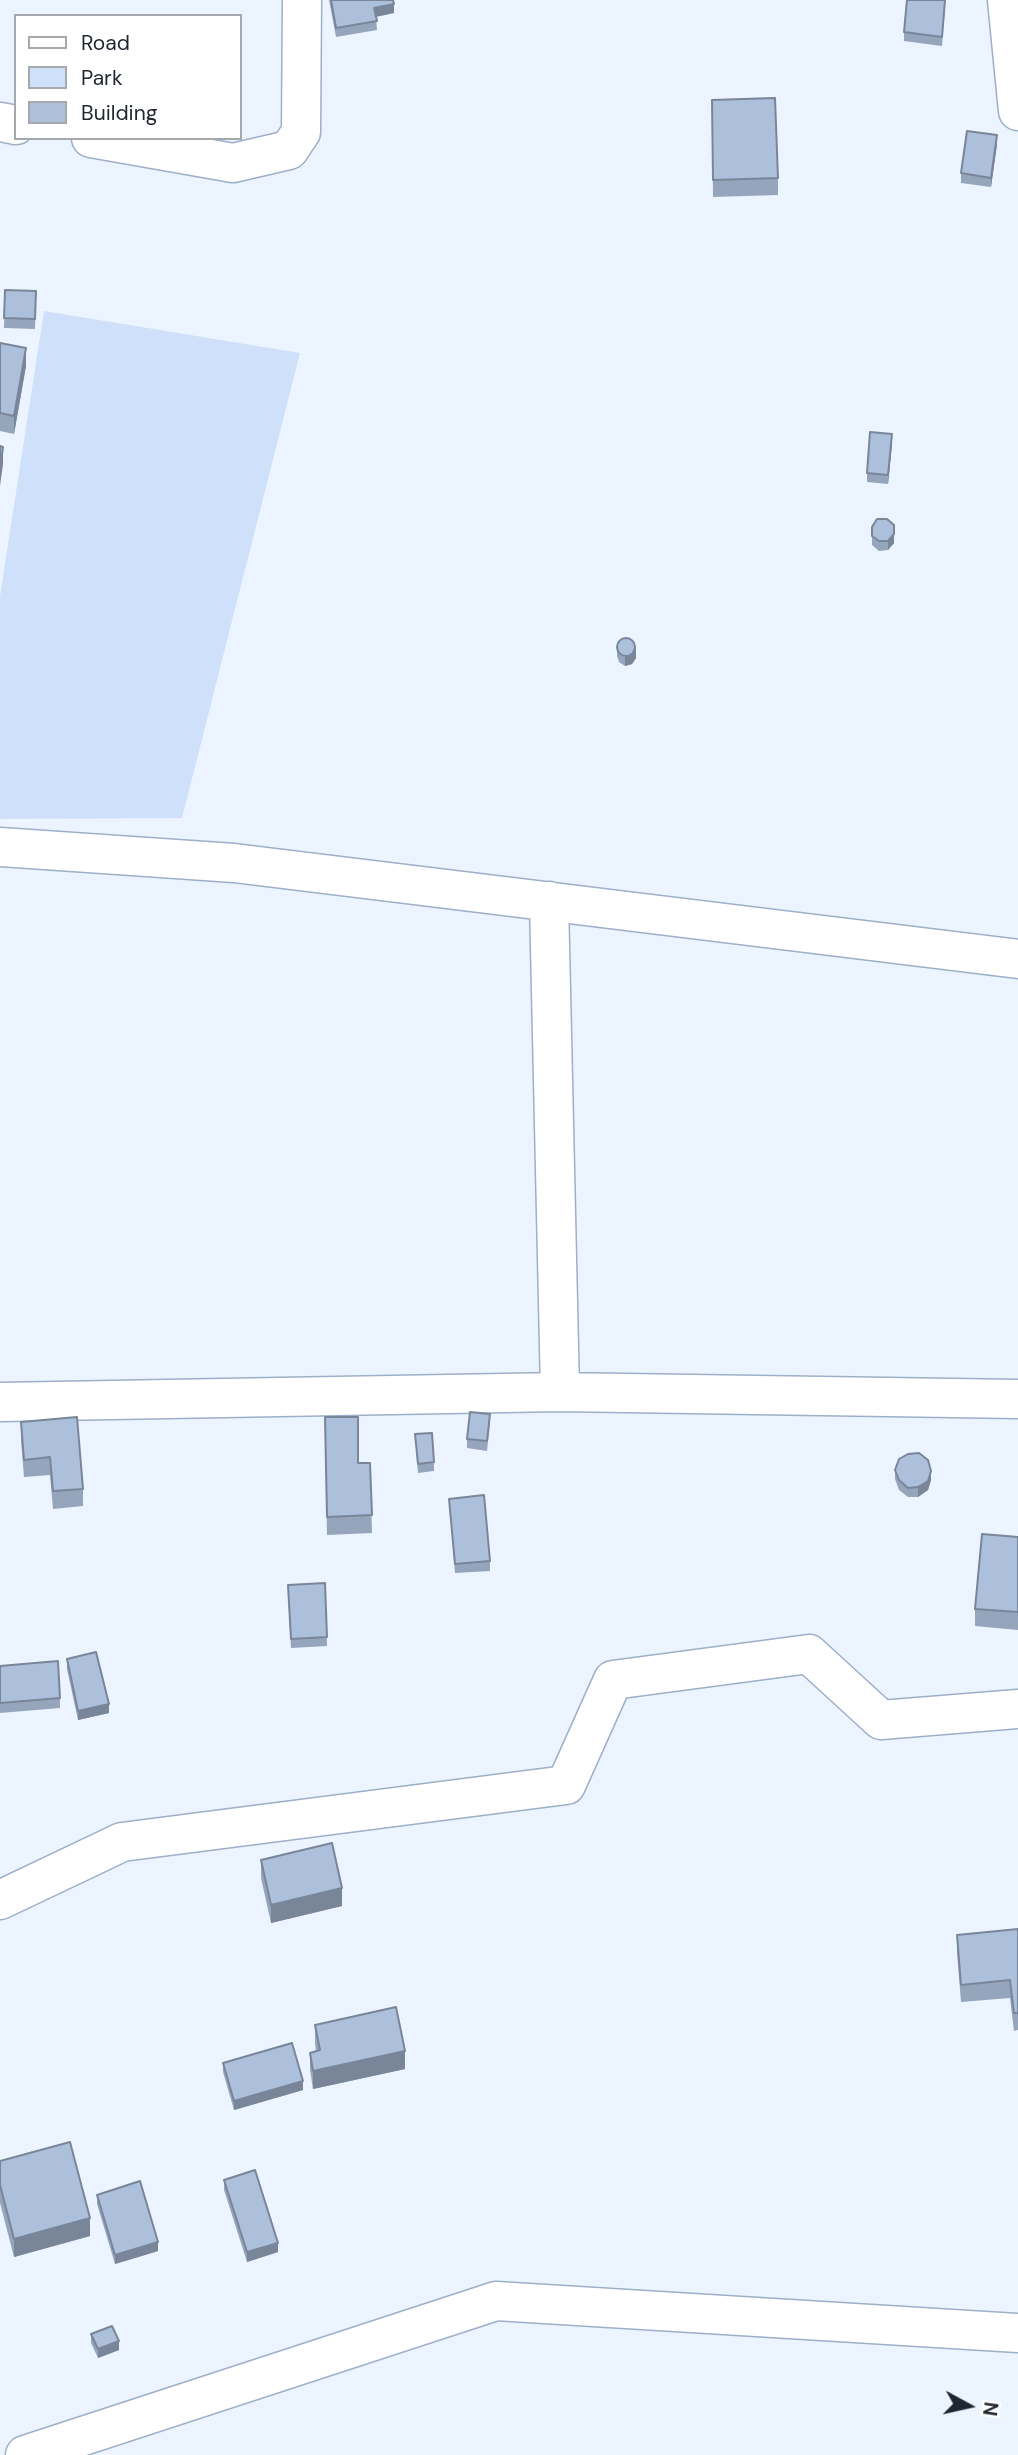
<!DOCTYPE html>
<style>
body{margin:0}
#map{position:relative;width:1018px;height:2455px;overflow:hidden;background:#ecf4ff;font-family:"DM Sans",sans-serif}
canvas{display:block}
.legend{position:absolute;left:14px;top:14px;width:228px;height:126px;box-sizing:border-box;background:#fff;border:2px solid #a5a8ac;margin:0;padding:9px 12px;list-style:none;font-size:21px;color:#1f2630}
.legend li{display:flex;align-items:center;gap:14px;height:35px}
.legend b{width:35px;border:2px solid #a5a8ac}
.north{position:absolute;left:934px;top:2371px;width:70px;height:70px;-webkit-text-stroke:5px #fff;paint-order:stroke;rotate:98deg;font-size:19px;font-weight:700;line-height:28px;text-align:center;color:#1f2630}
.north::after{content:'';display:block;margin:auto;width:24px;height:32px;background:#1f2630;clip-path:polygon(50% 0,100% 100%,50% 72%,0 100%)}
</style>
<div id="map">
<canvas width="1018" height="2455"></canvas>
<ul class="legend">
<li><b style="height:9px;background:#fff"></b>Road</li>
<li><b style="height:19px;background:#cfe1fa"></b>Park</li>
<li><b style="height:19px;background:#adc0db"></b>Building</li>
</ul>
<div class="north">N</div>
</div>
<script>
const c = document.querySelector('canvas').getContext('2d');
c.lineJoin = 'round';
function paint(path, color) {
  c.fillStyle = color;
  c.fill(path, 'evenodd');
}
function trace(path, color, width, dash) {
  c.strokeStyle = color;
  c.lineWidth = width;
  c.lineCap = dash ? 'butt' : 'round';
  c.setLineDash(dash || []);
  c.stroke(path);
}
paint(new Path2D(`
 M 44,311 L 300,353 L 182,818 L 0,819 L 0,596 Z`), '#cfe1fa');
const minor = new Path2D(`
 M 1007,0 L 1018,111
 M 0,122 L 16,125
 M 91,138 L 233,163 L 289,150 L 301,132 L 302,0
 M 0,847 L 234,863 L 1018,959
 M 549,901 L 560,1392
 M 0,1402 L 560,1392 L 1018,1399
 M 0,1900 L 122,1842 L 566,1785 L 613,1680 L 809,1654 L 881,1720 L 1018,1709
 M 25,2455 L 496,2301 L 1018,2333`);
trace(minor, '#9dafc9', 41);
trace(minor, '#fff', 38);
paint(new Path2D(`
 M 329,0 L 393,0 L 394,13 L 376,17 L 377,30 L 336,37 Z
 M 945,7 L 942,46 L 904,41 L 904,32 Z
 M 712,100 L 778,178 L 778,195 L 713,197 Z
 M 997,144 L 991,187 L 961,183 L 961,173 Z
 M 5,290 L 36,291 L 35,329 L 4,328 Z
 M 0,343 L 26,366 L 14,434 L 0,431 Z
 M 892,444 L 888,484 L 867,482 L 867,473 Z
 M 872,527 L 894,543 L 888,550 L 879,551 L 872,545 Z
 M 617,647 L 636,658 L 632,664 L 625,666 L 619,662 L 617,656 Z
 M 21,1422 L 83,1489 L 83,1506 L 53,1509 L 50,1475 L 24,1477 L 21,1440 Z
 M 490,1423 L 487,1451 L 467,1448 L 467,1439 Z
 M 415,1434 L 434,1462 L 434,1471 L 418,1473 Z
 M 325,1435 L 358,1463 L 370,1463 L 372,1533 L 327,1535 Z
 M 895,1470 L 931,1480 L 928,1490 L 918,1497 L 908,1497 L 899,1490 L 895,1479 Z
 M 449,1499 L 490,1561 L 490,1571 L 455,1573 Z
 M 1018,1537 L 1018,1630 L 975,1626 L 975,1609 Z
 M 325,1583 L 327,1646 L 291,1648 L 288,1594 Z
 M 67,1659 L 109,1713 L 78,1720 L 67,1669 Z
 M 0,1666 L 60,1698 L 60,1708 L 0,1713 Z
 M 261,1860 L 342,1906 L 271,1923 L 261,1878 Z
 M 1018,1929 L 1018,2030 L 1014,2031 L 1010,1998 L 961,2002 L 957,1952 L 957,1935 Z
 M 315,2025 L 405,2069 L 313,2089 L 310,2070 L 310,2053 L 316,2051 L 315,2043 Z
 M 223,2063 L 303,2090 L 234,2110 L 223,2072 Z
 M 0,2161 L 90,2236 L 14,2257 L 0,2203 Z
 M 224,2180 L 278,2252 L 247,2262 L 224,2190 Z
 M 97,2195 L 158,2251 L 115,2264 L 97,2204 Z
 M 91,2334 L 119,2350 L 98,2358 L 91,2343 Z`), '#95a5bc');
paint(new Path2D(`
 M 394,4 L 394,13 L 374,17 L 374,8 Z
 M 997,135 L 997,144 L 991,187 L 991,178 Z
 M 26,348 L 26,366 L 14,434 L 14,416 Z
 M 892,434 L 892,444 L 888,484 L 888,475 Z
 M 3,447 L 3,464 L 0,486 L 0,469 Z
 M 894,534 L 894,543 L 888,550 L 888,541 Z
 M 636,648 L 636,658 L 632,664 L 625,666 L 625,656 Z
 M 931,1471 L 931,1480 L 928,1490 L 918,1497 L 918,1487 Z
 M 109,1704 L 109,1713 L 78,1720 L 78,1711 Z
 M 342,1888 L 342,1906 L 271,1923 L 271,1905 Z
 M 405,2051 L 405,2069 L 313,2089 L 313,2071 Z
 M 303,2081 L 303,2090 L 234,2110 L 234,2101 Z
 M 90,2218 L 90,2236 L 14,2257 L 14,2239 Z
 M 158,2242 L 158,2251 L 115,2264 L 115,2255 Z
 M 278,2243 L 278,2252 L 247,2262 L 247,2252 Z
 M 119,2341 L 119,2350 L 98,2358 L 98,2349 Z`), '#798699');
const building = new Path2D(`
 M 331,0 L 393,0 L 394,4 L 374,8 L 377,21 L 336,28 Z
 M 907,0 L 945,0 L 942,37 L 904,32 Z
 M 775,98 L 778,178 L 713,180 L 712,100 Z
 M 967,131 L 997,135 L 991,178 L 961,173 Z
 M 5,290 L 36,291 L 35,319 L 4,318 Z
 M 0,343 L 26,348 L 14,416 L 0,413 Z
 M 870,432 L 892,434 L 888,475 L 867,473 Z
 M 0,446 L 3,447 L 0,469 Z
 M 877,519 L 887,519 L 894,525 L 894,534 L 888,541 L 879,541 L 872,536 L 872,527 Z
 M617 647a9 9 0 1 1 18 0a9 9 0 1 1-18 0Z
 M 470,1412 L 490,1414 L 487,1441 L 467,1439 Z
 M 77,1417 L 83,1489 L 53,1491 L 50,1457 L 24,1460 L 21,1422 Z
 M 325,1417 L 358,1417 L 358,1463 L 370,1463 L 372,1515 L 327,1517 Z
 M 432,1433 L 434,1462 L 418,1464 L 415,1434 Z
 M 919,1453 L 928,1460 L 931,1471 L 928,1481 L 918,1487 L 908,1488 L 899,1480 L 895,1470 L 899,1459 L 908,1454 Z
 M 484,1495 L 490,1561 L 455,1564 L 449,1499 Z
 M 982,1534 L 1018,1537 L 1018,1612 L 975,1609 Z
 M 325,1583 L 327,1637 L 291,1639 L 288,1585 Z
 M 96,1652 L 109,1704 L 78,1711 L 67,1659 Z
 M 58,1661 L 60,1698 L 0,1703 L 0,1666 Z
 M 332,1843 L 342,1888 L 271,1905 L 261,1860 Z
 M 1018,1929 L 1018,2013 L 1014,2013 L 1010,1980 L 961,1985 L 957,1935 Z
 M 396,2007 L 405,2051 L 313,2071 L 310,2053 L 320,2050 L 315,2025 Z
 M 292,2043 L 303,2081 L 234,2101 L 223,2063 Z
 M 70,2142 L 90,2218 L 14,2239 L 0,2185 L 0,2161 Z
 M 255,2170 L 278,2243 L 247,2252 L 224,2180 Z
 M 140,2181 L 158,2242 L 115,2255 L 97,2195 Z
 M 112,2326 L 119,2341 L 98,2349 L 91,2334 Z`);
paint(building, '#adc0db');
trace(building, '#798699', 2);
</script>
